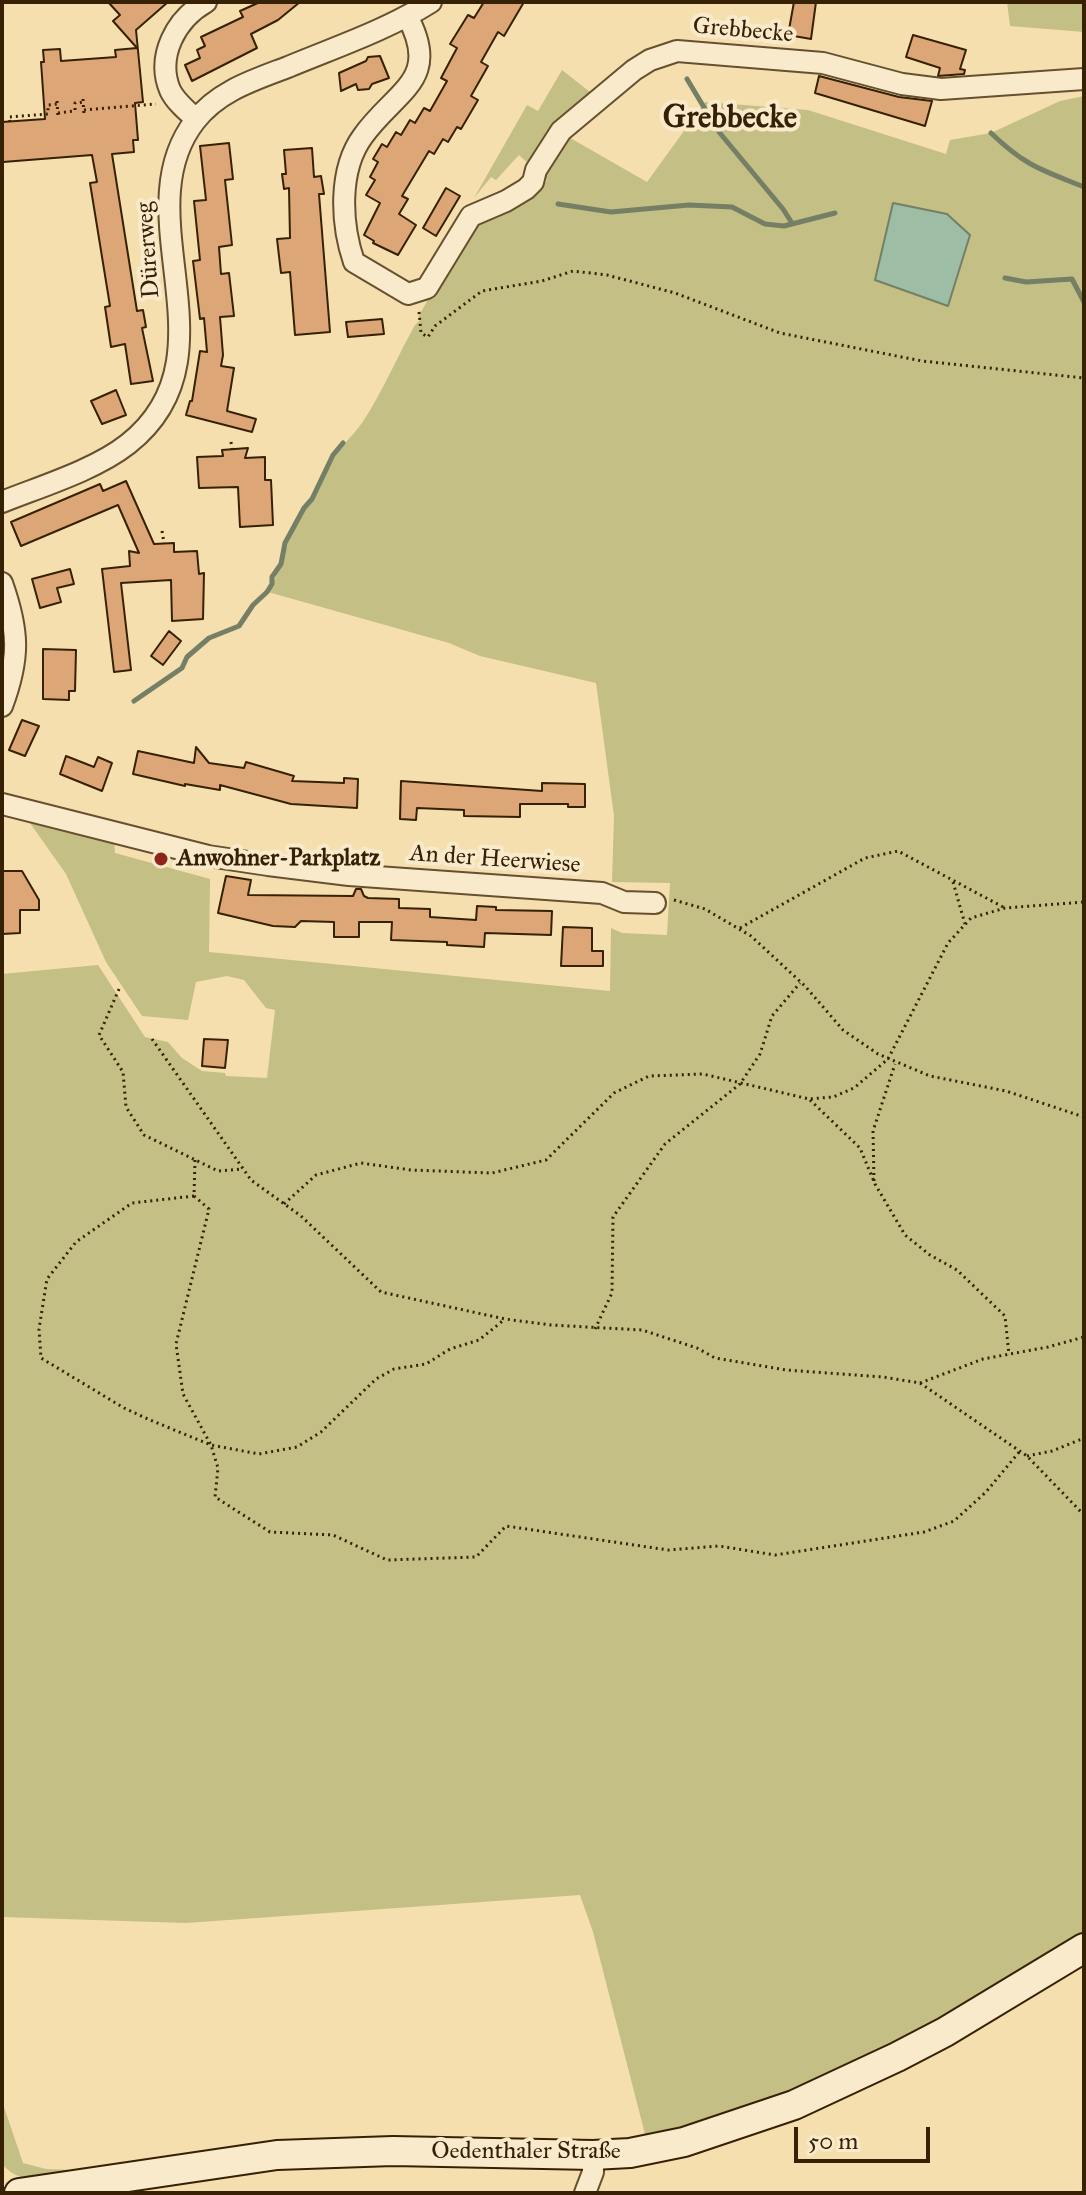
<!DOCTYPE html>
<meta charset="utf-8">
<style>
body{margin:0}
#map{position:relative;width:1086px;height:2195px;overflow:hidden;background:#f5dfaf;font-family:"IM FELL Great Primer",serif}
canvas{display:block}
.frame{position:absolute;inset:0;border:4px solid #372104;pointer-events:none}
.scale{position:absolute;left:794px;top:2127px;width:136px;height:36px;box-sizing:border-box;border:4px solid #372104;border-top:0;padding-left:10px;font-size:24px;line-height:28px;white-space:nowrap;color:#372104;-webkit-text-stroke:6px #f8eacb;paint-order:stroke}
</style>
<div id="map">
<canvas width="1086" height="2195"></canvas>
<div class="frame"></div>
<div class="scale">50 m</div>
</div>
<script>
const c = document.querySelector('canvas').getContext('2d');
c.lineJoin = 'round';
function paint(path, color) {
  c.fillStyle = color;
  c.fill(path, 'evenodd');
}
function trace(path, color, width, dash) {
  c.strokeStyle = color;
  c.lineWidth = width;
  c.lineCap = dash ? 'butt' : 'round';
  c.setLineDash(dash || []);
  c.stroke(path);
}
function drawText(font, color, halo, rows, align = 'center') {
  c.font = font + ' "IM FELL Great Primer",serif';
  c.lineWidth = 8;
  c.setLineDash([]);
  c.textBaseline = 'middle';
  c.strokeStyle = halo;
  c.fillStyle = color;
  for (const [text, x, y, turn = 0] of rows) {
    c.save();
    c.translate(x, y);
    c.rotate((+turn || 0) * Math.PI / 180);
    c.textAlign = isNaN(turn) ? turn : align;
    if (halo) c.strokeText(text, 0, 0);
    c.fillText(text, 0, 0);
    c.restore();
  }
}
paint(new Path2D(`
 M 1007,2 L 1084,2 L 1084,32 L 1010,26 Z
 M 562,70 L 595,96 L 530,165 L 519,155 L 496,180 L 491,177 L 474,198 L 527,105 L 538,111 Z
 M 1084,96 L 1084,1939 L 938,2026 L 746,2113 L 646,2138 L 593,1932 L 580,1895 L 186,1923 L 2,1917 L 2,974 L 98,965 L 145,1037 L 168,1042 L 182,1058 L 202,1071 L 225,1073 L 226,1076 L 267,1078 L 275,1010 L 266,1008 L 244,980 L 227,976 L 196,982 L 188,1020 L 142,1016 L 106,962 L 66,874 L 25,816 L 114,840 L 115,853 L 210,879 L 209,952 L 610,991 L 611,928 L 622,933 L 667,935 L 670,883 L 612,882 L 614,816 L 596,683 L 480,656 L 449,643 L 268,592 C 284,567 286,535 305,509 C 307,506 311,503 313,500 C 321,488 324,473 331,460 C 341,446 351,438 362,423 C 382,393 397,357 415,325 L 421,319 L 418,317 L 472,224 L 536,193 L 547,180 L 542,175 L 565,135 L 647,182 L 705,102 L 808,110 L 946,154 L 950,140 L 991,133 L 1060,101 Z
 M 2,2101 L 23,2163 L 46,2169 L 106,2171 C 75,2176 26,2193 2,2164 Z`), '#c4bf85');
const water = new Path2D(`
 M 893,203 L 947,214 L 970,235 L 948,306 L 875,280 Z`);
paint(water, '#9dbda5');
trace(water, '#747f65', 2);
trace(new Path2D(`
 M 687,79 L 711,119
 M 719,132 L 783,209 L 792,223
 M 991,133 C 1025,166 1042,170 1084,187
 M 558,204 L 611,212 L 689,205 L 732,207 L 765,224 L 784,226 L 835,213
 M 1005,278 L 1026,282 L 1072,279 L 1084,302
 M 134,701 L 182,668 L 187,657 L 209,638 L 239,626 L 253,605 L 267,592 L 272,584 L 272,577 L 281,564 L 285,543 L 304,508 L 312,499 L 333,455 L 343,443`), '#747f65', 5);
const building = new Path2D(`
 M 108,2 L 168,2 L 136,30 L 143,102 L 135,103 L 138,140 L 133,140 L 134,152 L 112,154 L 137,311 L 143,310 L 146,327 L 142,328 L 153,381 L 131,384 L 125,344 L 111,347 L 105,307 L 110,306 L 90,183 L 97,182 L 92,155 L 3,162 L 2,151 L 2,122 L 45,119 L 41,62 L 44,62 L 43,50 L 60,49 L 61,61 L 116,57 L 115,50 L 137,48 L 113,21 L 120,15 Z
 M 260,2 L 300,2 L 278,20 L 251,34 L 257,48 L 192,81 L 185,65 L 200,58 L 197,50 L 205,46 L 201,37 L 243,17 L 240,11 Z
 M 484,2 L 524,2 L 504,36 L 498,32 L 481,62 L 488,66 L 471,96 L 478,100 L 461,129 L 457,127 L 448,142 L 443,139 L 434,154 L 429,151 L 402,196 L 408,199 L 399,214 L 416,225 L 398,255 L 373,243 L 374,241 L 364,235 L 380,203 L 366,195 L 375,180 L 370,177 L 378,162 L 373,159 L 382,144 L 387,147 L 396,132 L 401,135 L 410,120 L 415,123 L 424,108 L 430,111 L 447,81 L 441,78 L 457,48 L 450,44 L 468,15 L 474,18 Z
 M 794,2 L 816,2 L 811,39 L 788,35 Z
 M 913,35 L 966,50 L 960,69 L 965,70 L 964,74 L 938,76 L 940,68 L 906,57 Z
 M 380,56 L 389,78 L 372,84 L 369,89 L 358,90 L 356,84 L 341,91 L 339,73 L 366,61 L 368,57 Z
 M 819,76 L 899,97 L 932,101 L 925,126 L 815,93 Z
 M 229,143 L 233,179 L 225,180 L 232,245 L 219,247 L 221,274 L 229,273 L 234,316 L 220,317 L 223,355 L 221,366 L 234,368 L 227,411 L 256,419 L 252,432 L 186,415 L 190,401 L 192,401 L 200,351 L 207,352 L 204,318 L 200,319 L 193,261 L 200,260 L 194,201 L 206,200 L 200,146 Z
 M 312,148 L 314,177 L 321,176 L 324,194 L 319,194 L 330,332 L 295,335 L 290,272 L 281,273 L 277,239 L 290,238 L 289,188 L 284,189 L 282,174 L 286,174 L 284,150 Z
 M 446,188 L 460,196 L 436,236 L 423,228 Z
 M 382,319 L 384,334 L 348,337 L 346,322 Z
 M 116,390 L 126,415 L 102,424 L 91,401 Z
 M 248,448 L 245,458 L 265,457 L 265,480 L 271,480 L 273,525 L 240,527 L 238,487 L 199,488 L 197,457 L 223,456 L 222,450 Z
 M 126,481 L 154,544 L 174,543 L 174,552 L 197,551 L 199,574 L 204,573 L 203,619 L 172,621 L 171,580 L 121,583 L 131,670 L 114,672 L 102,569 L 130,566 L 129,551 L 139,553 L 118,505 L 21,546 L 11,522 L 100,484 L 103,491 Z
 M 70,569 L 74,584 L 57,588 L 61,602 L 40,608 L 32,579 Z
 M 169,631 L 181,641 L 163,665 L 151,656 Z
 M 43,649 L 76,650 L 75,691 L 69,691 L 69,700 L 43,699 Z
 M 22,720 L 39,726 L 25,756 L 9,750 Z
 M 196,747 L 209,763 L 244,768 L 246,762 L 294,776 L 292,781 L 344,783 L 344,778 L 358,779 L 357,808 L 291,804 L 220,785 L 220,790 L 185,784 L 185,786 L 133,774 L 138,751 L 194,763 Z
 M 66,756 L 94,767 L 98,757 L 112,763 L 102,791 L 60,774 Z
 M 401,781 L 542,791 L 542,783 L 585,784 L 585,807 L 568,807 L 568,804 L 520,804 L 520,817 L 464,816 L 464,810 L 417,808 L 416,820 L 400,819 Z
 M 2,871 L 22,871 L 39,900 L 39,910 L 20,910 L 20,933 L 2,934 Z
 M 226,876 L 251,880 L 248,895 L 353,896 L 356,889 L 361,889 L 364,896 L 368,898 L 399,899 L 399,908 L 430,909 L 430,917 L 476,920 L 477,906 L 496,907 L 496,910 L 552,911 L 551,935 L 485,933 L 484,947 L 447,945 L 447,942 L 391,940 L 392,922 L 359,922 L 359,937 L 334,937 L 334,922 L 301,921 L 295,927 L 273,926 L 218,913 Z
 M 563,927 L 592,928 L 592,951 L 603,951 L 603,966 L 561,966 Z
 M 204,1039 L 228,1040 L 225,1068 L 202,1066 Z`);
paint(building, '#dca677');
trace(building, '#372104', 2);
const minor = new Path2D(`
 M 407,16 C 442,80 396,90 363,136 C 338,170 341,224 354,262 L 408,294 L 427,288 L 471,216 L 506,201 L 526,189 L 533,182 L 536,170 L 561,131 L 634,70 L 650,60 L 677,51 L 823,63 L 902,84 L 941,89 L 1084,79
 M 196,119 C 187,111 175,101 170,90 C 156,56 176,19 206,2
 M 2,502 C 42,486 95,470 128,444 C 240,356 122,215 195,121 C 218,91 254,80 288,67 C 336,47 387,30 431,2
 M 2,583 C 19,631 20,658 2,706
 M 2,804 L 208,856 L 268,865 L 349,875 L 602,893 L 624,902 L 655,903
 M 585,2193 L 593,2172 L 593,2155`);
const secondary = new Path2D(`
 M 19,2193 L 277,2155 L 393,2151 L 593,2155 L 630,2153 L 684,2142 L 794,2105 L 897,2057 L 945,2032 L 1084,1948`);
trace(minor, '#66502f', 24);
trace(secondary, '#372104', 32);
trace(new Path2D(`
 M 83,99 L 84,116
 M 57,101 L 58,118
 M 84,110 L 156,104
 M 58,113 L 75,111 L 75,103 L 83,102
 M 10,122 L 9,117 L 48,114 L 48,105 L 58,104
 M 419,312 L 421,333 L 428,337 L 435,326 L 482,291 L 542,281 L 573,271 L 607,275 L 675,293 L 780,333 L 922,361 L 1084,378
 M 231,442 L 232,449
 M 162,531 L 164,543
 M 953,882 L 965,924
 M 674,900 L 705,909 L 751,936 L 805,986 L 843,1030 L 878,1054 L 930,1076 L 1006,1091 L 1084,1117
 M 740,928 L 865,858 L 898,851 L 1005,908
 M 119,989 L 99,1035 L 123,1072 L 126,1107 L 144,1135 L 218,1171 L 243,1169
 M 152,1039 L 251,1180 L 301,1216 L 381,1292 L 505,1319 L 551,1325 L 642,1330 L 697,1348 L 715,1358 L 786,1370 L 883,1377 L 920,1383 L 1027,1456 L 1084,1515
 M 810,1100 L 860,1148 L 875,1184 L 905,1235 L 930,1255 L 957,1270 L 1005,1316 L 1009,1355
 M 195,1160 L 194,1196 L 209,1209 L 176,1344 L 183,1394 L 211,1445 L 218,1468 L 215,1497 L 270,1532 L 333,1535 L 387,1560 L 476,1557 L 506,1526 L 668,1550 L 719,1546 L 775,1555 L 924,1532 L 954,1521 L 986,1492 L 1020,1451
 M 874,1181 L 873,1131 L 895,1064
 M 194,1196 L 132,1203 L 76,1242 L 47,1279 L 39,1329 L 41,1358 L 124,1408 L 150,1420 L 211,1445 L 259,1454 L 297,1447 L 321,1432 L 376,1379 L 394,1369 L 426,1364 L 450,1349 L 479,1340 L 505,1319
 M 284,1204 L 316,1175 L 361,1163 L 411,1170 L 492,1173 L 546,1160 L 614,1093 L 649,1076 L 703,1074 L 809,1099 L 833,1097 L 854,1088 L 888,1059 L 948,943 L 971,918 L 1005,908 L 1084,902
 M 595,1329 L 612,1293 L 613,1217 L 665,1144 L 740,1084 L 760,1054 L 772,1016 L 800,983
 M 920,1383 L 983,1359 L 1048,1347 L 1084,1337
 M 1027,1456 L 1052,1451 L 1084,1438`), '#372104', 3, [2, 4]);
trace(minor, '#f8eacb', 20);
trace(secondary, '#f8eacb', 28);
for (const [x, y, r, color] of [
 [161,859,8,"#8f2418"]
]) {
  const dot = new Path2D();
  dot.arc(x, y, r, 0, 2 * Math.PI);
  c.fillStyle = color;
  c.fill(dot);
  trace(dot, '#f8eacb', 3);
}
drawText('24px', '#372104', '#f8eacb', [
 ["Grebbecke",743,31,5],
 ["Dürerweg",149,250,-94],
 ["An der Heerwiese",495,860,4],
 ["Oedenthaler Straße",526,2152]
]);
drawText('bold 24px', '#372104', '#f8eacb', [
 ["Anwohner-Parkplatz",177,859]
], 'left');
drawText('bold 32px', '#372104', '#f8eacb', [
 ["Grebbecke",730,119]
]);
</script>
